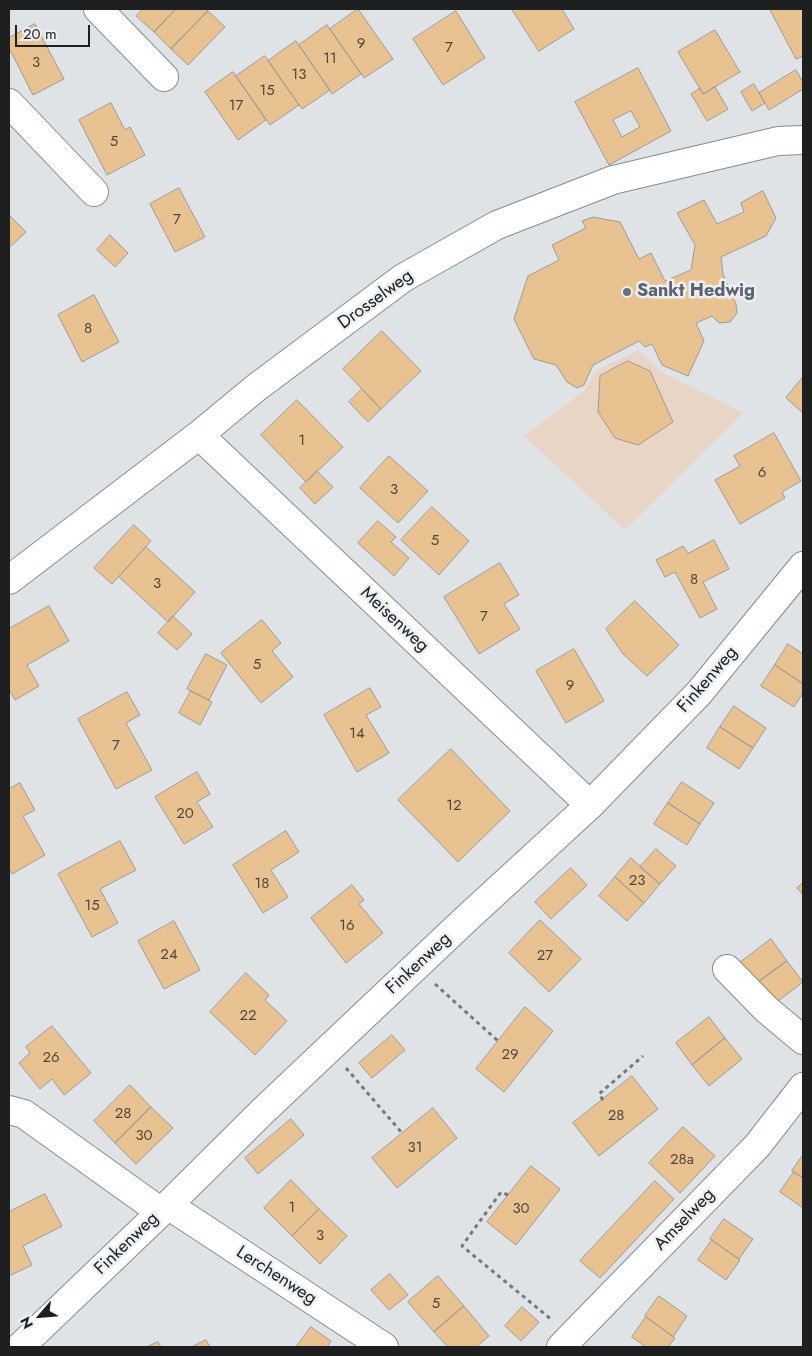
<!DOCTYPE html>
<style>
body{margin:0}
#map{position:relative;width:812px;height:1356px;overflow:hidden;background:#e0e3e6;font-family:Jost,sans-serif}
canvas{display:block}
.frame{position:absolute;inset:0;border:10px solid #1e1f20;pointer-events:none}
.north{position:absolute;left:15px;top:1291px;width:50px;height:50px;-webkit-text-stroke:4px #edf0f3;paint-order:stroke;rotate:243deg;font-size:14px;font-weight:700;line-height:20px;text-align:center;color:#1e1f20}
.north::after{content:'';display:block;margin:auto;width:18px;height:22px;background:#1e1f20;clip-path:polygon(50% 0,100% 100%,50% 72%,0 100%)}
.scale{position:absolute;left:15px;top:25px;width:75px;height:22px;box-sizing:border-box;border:2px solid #1e1f20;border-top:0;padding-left:6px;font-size:15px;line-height:18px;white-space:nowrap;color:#1e1f20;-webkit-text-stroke:4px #edf0f3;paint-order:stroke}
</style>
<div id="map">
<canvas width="812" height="1356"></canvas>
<div class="frame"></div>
<div class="north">N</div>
<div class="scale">20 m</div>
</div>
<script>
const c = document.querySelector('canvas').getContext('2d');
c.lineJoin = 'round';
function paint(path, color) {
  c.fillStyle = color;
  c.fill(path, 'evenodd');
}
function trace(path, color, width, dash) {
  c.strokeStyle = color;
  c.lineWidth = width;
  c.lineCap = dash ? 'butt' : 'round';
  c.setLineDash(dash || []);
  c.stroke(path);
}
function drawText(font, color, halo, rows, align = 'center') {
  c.font = font + ' Jost,sans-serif';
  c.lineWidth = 5;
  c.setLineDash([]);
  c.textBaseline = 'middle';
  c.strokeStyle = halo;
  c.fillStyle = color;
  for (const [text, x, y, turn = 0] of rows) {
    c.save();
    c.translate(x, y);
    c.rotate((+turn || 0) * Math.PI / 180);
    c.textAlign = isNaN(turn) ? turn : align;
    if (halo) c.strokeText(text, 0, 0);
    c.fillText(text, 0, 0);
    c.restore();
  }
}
paint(new Path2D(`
 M 639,350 L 661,372 L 743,413 L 625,530 L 524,436 L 583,392 L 597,370 Z`), '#e8d5c5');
const building = new Path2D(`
 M 143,9 L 176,9 L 154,32 L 136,16 Z
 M 176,9 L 206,9 L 208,11 L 171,49 L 154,32 Z
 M 358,9 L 393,59 L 364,78 L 330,29 Z
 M 512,9 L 562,9 L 574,29 L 539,51 Z
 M 773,9 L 803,9 L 803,56 L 796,59 L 770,10 Z
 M 208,11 L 225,27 L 188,65 L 171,49 Z
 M 456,11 L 485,58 L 443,85 L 413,39 Z
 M 35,24 L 64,79 L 33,95 L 9,48 L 9,38 Z
 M 327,25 L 361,74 L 332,94 L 299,45 Z
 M 715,30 L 740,72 L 703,94 L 678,52 Z
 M 296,41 L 330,90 L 302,109 L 268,61 Z
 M 265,56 L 299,105 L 270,125 L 236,76 Z
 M 638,68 L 671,131 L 609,165 L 575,102 ZM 631,111 L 640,127 L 622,137 L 613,120 Z
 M 796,70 L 803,82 L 803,89 L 769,110 L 759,93 Z
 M 233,72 L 266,120 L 238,140 L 205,92 Z
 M 754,84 L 765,103 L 752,111 L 741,92 Z
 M 715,87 L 728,109 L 707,121 L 691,94 L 700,88 L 703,94 Z
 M 111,103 L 125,130 L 130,127 L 145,155 L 107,175 L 79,120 Z
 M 179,188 L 205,237 L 175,252 L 150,204 Z
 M 763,191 L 776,218 L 766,236 L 721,257 L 723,274 L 736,304 L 737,313 L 730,322 L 719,323 L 712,316 L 696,323 L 704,341 L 688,376 L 662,365 L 652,344 L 645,347 L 639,341 L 593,365 L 584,385 L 577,388 L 567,382 L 556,365 L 534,359 L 514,319 L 528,276 L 559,260 L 552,245 L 586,228 L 582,221 L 593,217 L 620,222 L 639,259 L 651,253 L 665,281 L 691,270 L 695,245 L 677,213 L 704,200 L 717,224 L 744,212 L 741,203 Z
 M 9,215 L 26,232 L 9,248 Z
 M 110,235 L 128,253 L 115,267 L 97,250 Z
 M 94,295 L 119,342 L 82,362 L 58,315 Z
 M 382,331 L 421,371 L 381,409 L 343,369 Z
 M 628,361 L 650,371 L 673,422 L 638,445 L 615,438 L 598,412 L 600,376 Z
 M 803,377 L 803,413 L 786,398 Z
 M 362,389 L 381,409 L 368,422 L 349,402 Z
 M 297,400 L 343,447 L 306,482 L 261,435 Z
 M 774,433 L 801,481 L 782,492 L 785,498 L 740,524 L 715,480 L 740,466 L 734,456 Z
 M 389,456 L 428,491 L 398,523 L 360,488 Z
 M 317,471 L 333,487 L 315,504 L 300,488 Z
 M 432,507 L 469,541 L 439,575 L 401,540 Z
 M 378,521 L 396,537 L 391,542 L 409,558 L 394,576 L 358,543 Z
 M 134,525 L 151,541 L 112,584 L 94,568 Z
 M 714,540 L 729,569 L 703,582 L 717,609 L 700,618 L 675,572 L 665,577 L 656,560 L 683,546 L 688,553 Z
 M 146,547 L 195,592 L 168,622 L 119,577 Z
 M 500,563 L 519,595 L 504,604 L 520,629 L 479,654 L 444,597 Z
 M 635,601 L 679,645 L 647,676 L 623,654 L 606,629 Z
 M 49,606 L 69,641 L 27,665 L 39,686 L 15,700 L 9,689 L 9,629 Z
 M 173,616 L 192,634 L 177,650 L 158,633 Z
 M 262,620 L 281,643 L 272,651 L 293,677 L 261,703 L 221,653 Z
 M 788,644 L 803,654 L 803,684 L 775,665 Z
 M 574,649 L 604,701 L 566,723 L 536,671 Z
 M 206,654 L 227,665 L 209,700 L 187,689 Z
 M 775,665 L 803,684 L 803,693 L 794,707 L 761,686 Z
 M 370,688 L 381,707 L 366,715 L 389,753 L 357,772 L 324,715 Z
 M 191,691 L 212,702 L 200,725 L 179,713 Z
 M 127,692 L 140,715 L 126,723 L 152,770 L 116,789 L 78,719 Z
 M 734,706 L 766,728 L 753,748 L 720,727 Z
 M 720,727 L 753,748 L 739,769 L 707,748 Z
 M 451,749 L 510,811 L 458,862 L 398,800 Z
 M 197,772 L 210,794 L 197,802 L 213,827 L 184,844 L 155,797 Z
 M 682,782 L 714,803 L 700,824 L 668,803 Z
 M 20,783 L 35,810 L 23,816 L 45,855 L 12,874 L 9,868 L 9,789 Z
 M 668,803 L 700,824 L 687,845 L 654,824 Z
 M 286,831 L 299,852 L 271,870 L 288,897 L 263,913 L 233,865 Z
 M 120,841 L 136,870 L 100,889 L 118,923 L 92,937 L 58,874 Z
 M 656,849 L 676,866 L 660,884 L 640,867 Z
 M 631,858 L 660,884 L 644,903 L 615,877 Z
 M 571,868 L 587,885 L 551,919 L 535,902 Z
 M 615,877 L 644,903 L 627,921 L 599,896 Z
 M 803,883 L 803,895 L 797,888 Z
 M 352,885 L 364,900 L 359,904 L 383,933 L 346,963 L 311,918 Z
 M 540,920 L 581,959 L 549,992 L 509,953 Z
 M 174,921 L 200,970 L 164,989 L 138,941 Z
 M 771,939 L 787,961 L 753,986 L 737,965 Z
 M 787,961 L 803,982 L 769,1008 L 753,986 Z
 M 246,973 L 269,995 L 265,1000 L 287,1021 L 255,1055 L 210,1012 Z
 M 525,1007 L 553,1031 L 504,1092 L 476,1069 Z
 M 709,1017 L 725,1038 L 692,1065 L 676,1043 Z
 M 52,1026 L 91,1073 L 64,1095 L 52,1079 L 40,1089 L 19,1063 L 30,1053 L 26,1047 Z
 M 392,1035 L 405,1050 L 372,1078 L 359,1063 Z
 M 725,1038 L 742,1059 L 709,1086 L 692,1065 Z
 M 632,1076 L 658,1109 L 599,1156 L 573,1123 Z
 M 130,1085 L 151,1107 L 115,1143 L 94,1121 Z
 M 151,1107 L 173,1128 L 136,1164 L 115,1143 Z
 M 433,1108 L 457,1138 L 397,1188 L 372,1158 Z
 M 291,1119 L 304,1135 L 258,1174 L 245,1158 Z
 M 683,1127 L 715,1156 L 680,1193 L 649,1163 Z
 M 803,1155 L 803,1178 L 792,1171 Z
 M 531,1166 L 560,1189 L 516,1245 L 487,1222 Z
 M 794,1172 L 803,1178 L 803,1208 L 780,1192 Z
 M 291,1180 L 319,1209 L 292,1236 L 264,1208 Z
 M 655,1181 L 674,1199 L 600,1278 L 580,1261 Z
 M 45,1194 L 62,1226 L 23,1246 L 32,1265 L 9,1276 L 9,1212 Z
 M 319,1209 L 347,1236 L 320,1264 L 292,1236 Z
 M 724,1219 L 753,1239 L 739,1259 L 710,1239 Z
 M 712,1240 L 740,1260 L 726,1280 L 698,1260 Z
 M 390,1274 L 408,1295 L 389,1310 L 371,1290 Z
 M 438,1276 L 464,1306 L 434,1332 L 408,1302 Z
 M 659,1296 L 687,1316 L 673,1337 L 645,1316 Z
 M 464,1306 L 489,1336 L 476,1347 L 448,1347 L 434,1332 Z
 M 522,1307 L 539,1322 L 521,1341 L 505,1326 Z
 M 646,1317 L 675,1338 L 668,1347 L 646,1347 L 632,1337 Z
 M 311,1327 L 331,1341 L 327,1347 L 296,1347 Z
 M 206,1340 L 210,1347 L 192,1347 Z
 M 158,1342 L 161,1347 L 147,1347 Z`);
paint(building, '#e9c292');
trace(building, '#9d9a97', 1);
const minor = new Path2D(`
 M 98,9 L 164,77
 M 9,103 L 94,192
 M 199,435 L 590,805
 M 9,580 L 199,435 L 257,387 L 403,278 L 497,225 L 613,180 L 778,141 L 803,140
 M 727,969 L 766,1009 L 803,1040
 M 9,1110 L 24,1114 L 161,1212
 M 168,1205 L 384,1347
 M 20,1347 L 161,1212 L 263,1111 L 465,920 L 590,805 L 699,693 L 803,566
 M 561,1347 L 757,1146 L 803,1087`);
trace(minor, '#888b8e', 30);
trace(new Path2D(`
 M 435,984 L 498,1041
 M 346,1068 L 402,1133
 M 603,1100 L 599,1094 L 643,1056
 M 508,1195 L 501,1192 L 462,1246 L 552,1320`), '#77797b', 3, [4, 4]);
trace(minor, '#fff', 28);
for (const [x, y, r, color] of [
 [627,292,5,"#6b7280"]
]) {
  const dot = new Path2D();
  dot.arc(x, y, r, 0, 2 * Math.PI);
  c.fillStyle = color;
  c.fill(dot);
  trace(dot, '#edf0f3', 2);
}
drawText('15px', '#51483c', null, [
 ["9",361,44],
 ["7",449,48],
 ["11",330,59],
 ["3",36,63],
 ["13",299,75],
 ["15",267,91],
 ["17",236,106],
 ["5",114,142],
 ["7",177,220],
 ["8",88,329],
 ["1",302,441],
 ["6",762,473],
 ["3",394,490],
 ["5",435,541],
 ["8",694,580],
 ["3",157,584],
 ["7",484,617],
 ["5",257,665],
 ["9",570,686],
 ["14",357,734],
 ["7",116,746],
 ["12",454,806],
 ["20",185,814],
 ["23",637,881],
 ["18",262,884],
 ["15",92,906],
 ["16",347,926],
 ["24",169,955],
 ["27",545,956],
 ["22",248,1016],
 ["29",510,1055],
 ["26",51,1058],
 ["28",123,1114],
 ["28",616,1116],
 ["30",144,1136],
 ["31",415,1148],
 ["28a",682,1160],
 ["1",292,1208],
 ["30",521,1209],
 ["3",320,1236],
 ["5",436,1304]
]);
drawText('bold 18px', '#5b616d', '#edf0f3', [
 ["Sankt Hedwig",637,292]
], 'left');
drawText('18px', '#1e1f20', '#edf0f3', [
 ["Drosselweg",376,300,-36],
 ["Meisenweg",394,620,43],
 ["Finkenweg",708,680,-49],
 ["Finkenweg",419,964,-43],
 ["Amselweg",685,1220,-46],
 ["Finkenweg",127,1244,-44],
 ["Lerchenweg",276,1276,33]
]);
</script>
